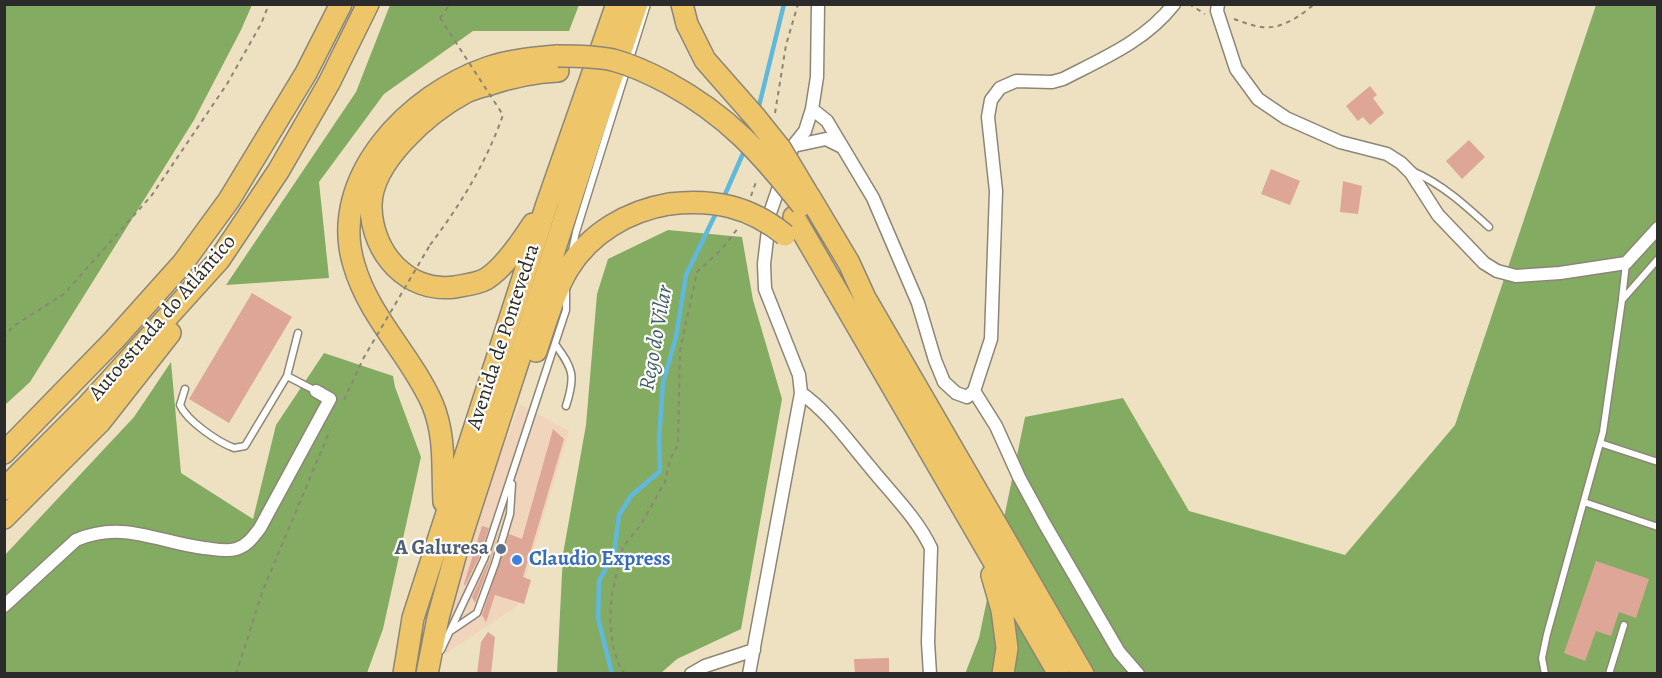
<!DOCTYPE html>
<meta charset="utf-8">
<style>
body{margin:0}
#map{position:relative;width:1662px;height:678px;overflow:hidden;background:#eee1c1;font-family:Alegreya,serif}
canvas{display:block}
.frame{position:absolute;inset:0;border:6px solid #2b2b2b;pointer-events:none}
</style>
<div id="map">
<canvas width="1662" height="678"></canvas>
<div class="frame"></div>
</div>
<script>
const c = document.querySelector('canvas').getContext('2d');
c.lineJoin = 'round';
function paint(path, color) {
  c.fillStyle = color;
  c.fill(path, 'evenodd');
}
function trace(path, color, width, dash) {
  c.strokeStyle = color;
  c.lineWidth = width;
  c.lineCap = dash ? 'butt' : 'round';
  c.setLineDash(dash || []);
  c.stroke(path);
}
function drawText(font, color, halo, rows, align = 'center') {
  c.font = font + ' Alegreya,serif';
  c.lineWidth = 4.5;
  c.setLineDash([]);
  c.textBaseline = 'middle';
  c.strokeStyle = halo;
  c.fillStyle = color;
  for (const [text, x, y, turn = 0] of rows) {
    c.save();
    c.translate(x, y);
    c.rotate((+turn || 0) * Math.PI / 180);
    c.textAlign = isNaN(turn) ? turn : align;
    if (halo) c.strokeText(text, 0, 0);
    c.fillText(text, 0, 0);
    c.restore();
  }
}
paint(new Path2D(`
 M 520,404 L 569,431 L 517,606 L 445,654 L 447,612 L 487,492 Z`), '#f0d5bc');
paint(new Path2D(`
 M 5,4 L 252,5 L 241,30 L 194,120 L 30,382 L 5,405 Z
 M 390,5 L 579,5 L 569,31 L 473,31 L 384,94 L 319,182 L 329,278 L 226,285 L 356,92 Z
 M 1596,5 L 1657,5 L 1657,673 L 965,674 L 979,638 L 1025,417 L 1123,398 L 1189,511 L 1345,555 L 1455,425 Z
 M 668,230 L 742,237 L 753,300 L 782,399 L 741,629 L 677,659 L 661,673 L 557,673 L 563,554 L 586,425 L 597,294 L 608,259 Z
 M 324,353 L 393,376 L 395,387 L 421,457 L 383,629 L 367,673 L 5,673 L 4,556 L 134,417 L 171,362 L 181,473 L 253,519 L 276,425 Z`), '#84ab62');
trace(new Path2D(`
 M 758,110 L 784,4
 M 723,199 L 745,149
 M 612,674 L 598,618 L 599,581 L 614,554 L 619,515 L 631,496 L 660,471 L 659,439 L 663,383 L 676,337 L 686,275 L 718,209`), '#60b9dd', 4.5);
paint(new Path2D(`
 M 1370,86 L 1377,95 L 1373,98 L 1384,113 L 1370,125 L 1363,117 L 1358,121 L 1346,106 Z
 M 1469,140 L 1485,157 L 1462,179 L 1446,161 Z
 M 1271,169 L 1300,181 L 1290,205 L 1261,194 Z
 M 1343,181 L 1362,186 L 1358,214 L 1340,212 Z
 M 252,293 L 292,317 L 229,423 L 189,399 Z
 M 553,429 L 564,439 L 523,577 L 531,580 L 524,604 L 495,595 L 486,622 L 482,615 L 509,534 L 522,539 Z
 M 482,526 L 489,528 L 479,557 L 465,586 L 464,584 Z
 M 499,531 L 490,562 L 475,603 L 472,597 L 489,561 Z
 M 1596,561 L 1649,579 L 1636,618 L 1619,612 L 1611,636 L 1596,631 L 1585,661 L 1564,653 Z
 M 488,632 L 495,637 L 491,674 L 477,674 L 481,642 Z
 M 889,658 L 889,674 L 855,674 L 854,659 Z`), '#dda696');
const lane = new Path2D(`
 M 1412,171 C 1442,184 1465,205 1489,227
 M 572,251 L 576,232 L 647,4
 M 1622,299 L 1626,263
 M 555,344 C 573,369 576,375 566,406
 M 287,376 L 298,333
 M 185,389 L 180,405 C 187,421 218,442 234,448 L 245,446 L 287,376 L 316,391
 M 1600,443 L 1658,462
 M 1584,502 L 1658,527
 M 452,630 L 477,613 L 495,564 L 510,514 L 512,484
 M 441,650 L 484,559 L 566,310 L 566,290
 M 1545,674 L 1542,658 L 1547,634 L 1603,432 L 1622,300 L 1658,259
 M 1609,674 L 1624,625`);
const street = new Path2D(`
 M 1218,4 L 1217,11 L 1236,69 L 1258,99 L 1286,118 L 1340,142 L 1387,154 L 1401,163 L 1411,173 L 1438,215 L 1484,263 L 1497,271 L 1516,276 L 1560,273 L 1626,263 L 1658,228
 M 812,109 L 827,121 L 873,198 L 918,303 L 935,360 L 944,382 L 956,393 L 967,397 L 974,391
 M 793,146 L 826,139 L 842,147
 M 974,391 L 991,339 L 996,191 L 988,117 L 991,100 L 1000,88 L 1016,81 L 1052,82 L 1063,79 C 1104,58 1145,41 1174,4
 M 974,391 L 996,426 L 1019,477 L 1044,523 L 1119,652 L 1138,674
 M 801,393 C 828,412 848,441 870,467 C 890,492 917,518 931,548 L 928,642 L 930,674
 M 4,606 L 76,540 C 123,520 157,542 204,548 C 214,549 226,552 236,549 C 247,546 254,536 260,528 L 330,399 L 316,391
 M 691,674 L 705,666 L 754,650
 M 749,674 L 801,393 L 799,375 L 765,289 L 764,264 L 770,213 L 793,146 L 805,131 L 812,109 L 817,77 L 818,4`);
const highway = new Path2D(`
 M 682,4 L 687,24
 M 809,196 L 849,263 L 865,298 L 1083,674
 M 794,217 L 1059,674
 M 533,224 C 522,241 504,268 486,279 C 477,284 465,285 455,287 C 407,293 372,253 371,207 C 370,162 429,112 466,92 C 472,89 480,87 487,85 C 511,77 533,72 558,71
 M 536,351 C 545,325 554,292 568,269 C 590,233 628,211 669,204
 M 4,453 L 114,340 L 183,263 L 229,200 L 306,73 L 341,4
 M 4,489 L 87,406 L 219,260 L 279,170 L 329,83 L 368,4
 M 444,502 C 442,468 446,436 432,403 C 410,354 369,317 354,265 C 327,177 411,94 487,68 C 509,60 534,58 558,56
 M 4,518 L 100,422 L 170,333
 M 992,575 L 1002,610 L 1007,648 L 1003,674
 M 404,674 L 413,618 L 547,204 L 617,4
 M 427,674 L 438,618 L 456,553 L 593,131 L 637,4`);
trace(lane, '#8c8676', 9);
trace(street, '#8c8676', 15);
trace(highway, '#8c8676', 24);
trace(new Path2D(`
 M 1189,4 L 1205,14
 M 440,18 L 450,4
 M 1234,19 C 1243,22 1252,26 1262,27 C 1280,30 1301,16 1314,4
 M 775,113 L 786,45 L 798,4
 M 751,196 L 757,179
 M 430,245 C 461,204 486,163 503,115
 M 4,339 L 12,327 L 64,294 L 152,195 L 227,84 L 261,24 L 269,4
 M 344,400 L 363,359
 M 236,674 L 263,590 L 330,430
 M 625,674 L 619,665 L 613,647 L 610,621 L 612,593 L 623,547 L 640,526 L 665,482 L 670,459 L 678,445 L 680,350 L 697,272 L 721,250 L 739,227`), '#8c8676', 2, [4.5, 4.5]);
trace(lane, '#fff', 6);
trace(street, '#fff', 12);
trace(highway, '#eec569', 21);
const highwayBridge = new Path2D(`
 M 687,24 L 705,60 L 756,118 L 780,148 L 807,193
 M 558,56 C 576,56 595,56 613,60 C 632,65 651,74 668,83 C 728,116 760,152 802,205
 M 669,204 C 714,199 749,206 785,235`);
trace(highwayBridge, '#8c8676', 24, []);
trace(new Path2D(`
 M 440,18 L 503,115
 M 363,359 L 430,245`), '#8c8676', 2, [4.5, 4.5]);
trace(highwayBridge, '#eec569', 21);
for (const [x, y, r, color] of [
 [501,549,6,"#5c6f8a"],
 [517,560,6,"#3f7fe0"]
]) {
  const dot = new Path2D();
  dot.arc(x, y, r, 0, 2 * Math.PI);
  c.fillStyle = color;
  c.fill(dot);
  trace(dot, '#fdfcf7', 2);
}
drawText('21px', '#2b2b2b', '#fdfcf7', [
 ["Autoestrada do Atlántico",163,318,-49],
 ["Avenida de Pontevedra",504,337,-72]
]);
drawText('bold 21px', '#4e5e75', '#fdfcf7', [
 ["A Galuresa",489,549]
], 'right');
drawText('bold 21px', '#366cbe', '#fdfcf7', [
 ["Claudio Express",529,560]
], 'left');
drawText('italic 22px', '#3e5d69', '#fdfcf7', [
 ["Rego do Vilar",657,338,-80]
]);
</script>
